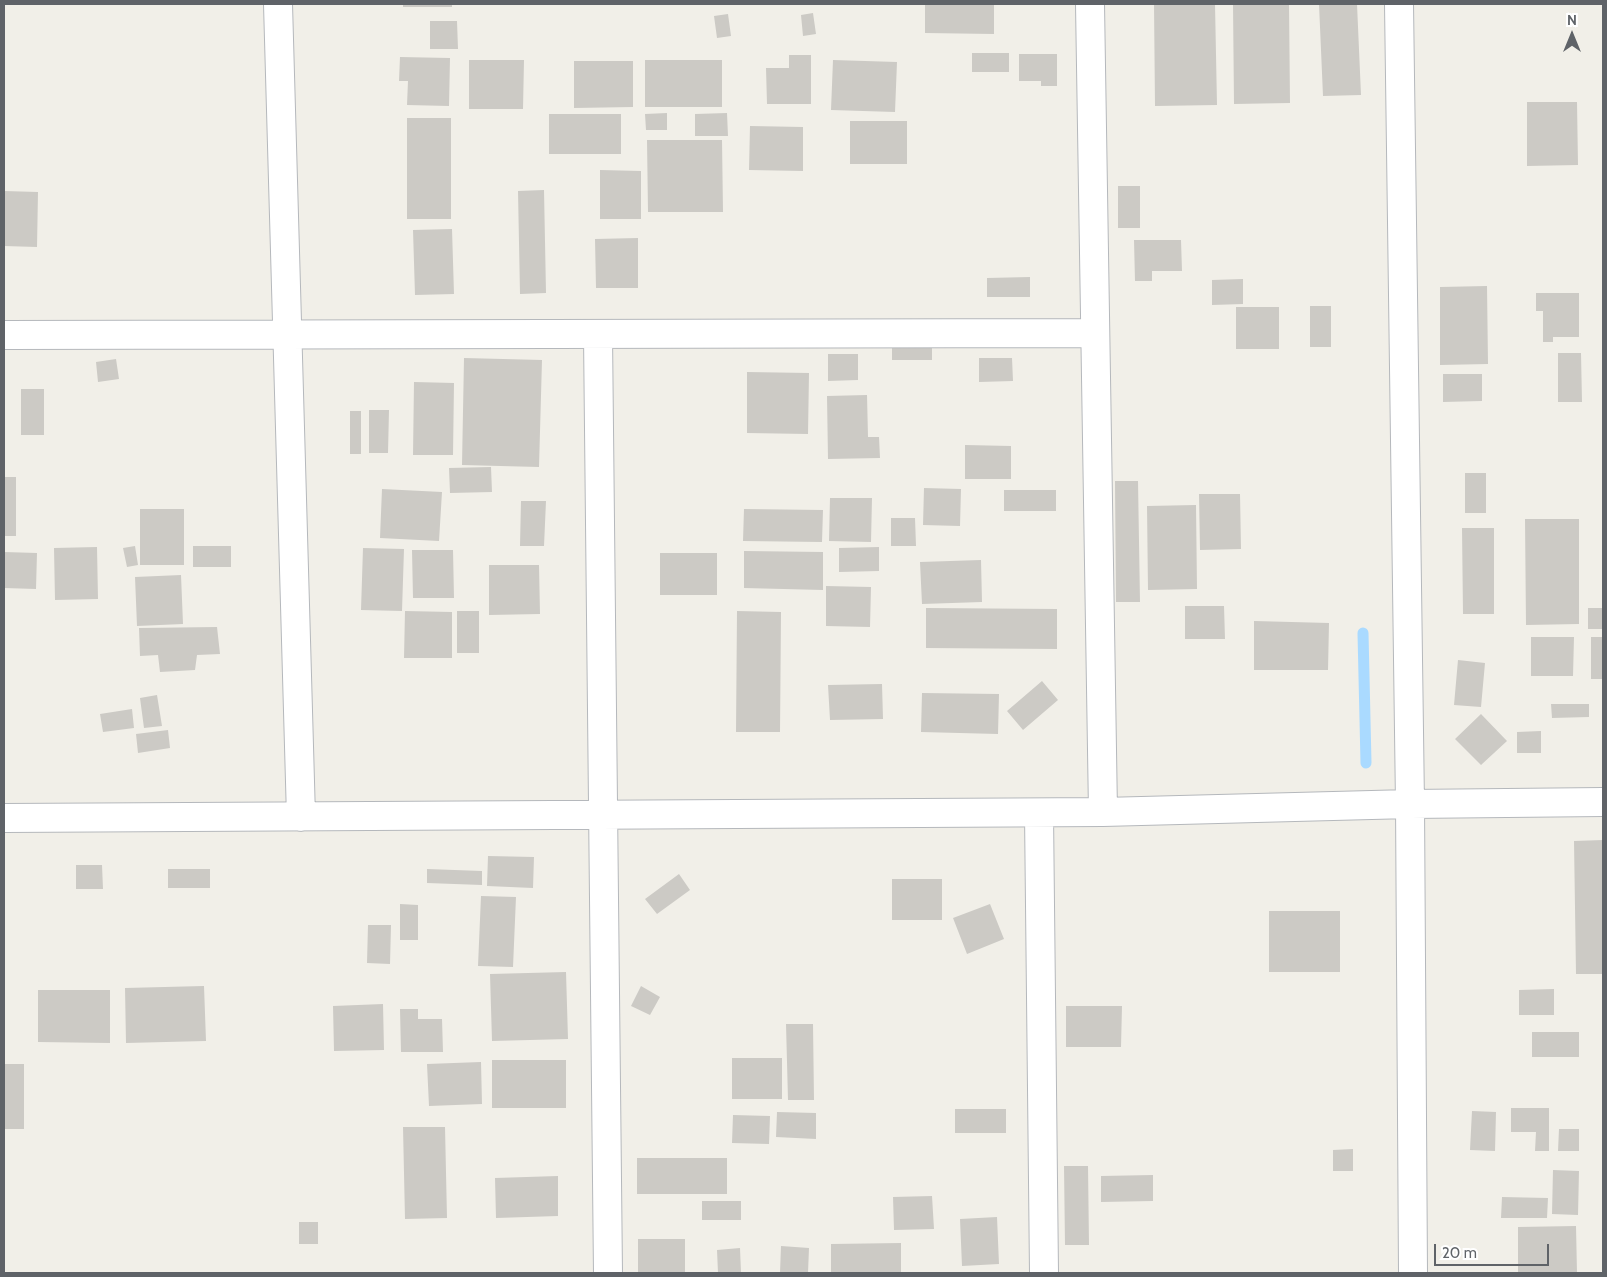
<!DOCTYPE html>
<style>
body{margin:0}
#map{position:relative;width:1607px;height:1277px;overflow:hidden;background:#f1efe8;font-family:Cabin,sans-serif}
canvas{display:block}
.frame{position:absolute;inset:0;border:5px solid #5f6368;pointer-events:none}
.north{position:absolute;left:1547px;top:10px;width:50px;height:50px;-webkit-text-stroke:4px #fff;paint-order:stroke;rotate:0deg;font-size:14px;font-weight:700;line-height:20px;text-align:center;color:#5f6368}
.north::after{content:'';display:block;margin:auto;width:18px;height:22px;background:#5f6368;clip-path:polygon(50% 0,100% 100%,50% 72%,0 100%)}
.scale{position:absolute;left:1434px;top:1244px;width:115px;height:22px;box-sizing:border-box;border:2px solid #5f6368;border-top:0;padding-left:6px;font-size:15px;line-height:18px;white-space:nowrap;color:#5f6368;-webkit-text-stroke:4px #fff;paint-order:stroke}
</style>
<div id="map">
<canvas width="1607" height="1277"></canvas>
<div class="frame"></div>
<div class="north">N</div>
<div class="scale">20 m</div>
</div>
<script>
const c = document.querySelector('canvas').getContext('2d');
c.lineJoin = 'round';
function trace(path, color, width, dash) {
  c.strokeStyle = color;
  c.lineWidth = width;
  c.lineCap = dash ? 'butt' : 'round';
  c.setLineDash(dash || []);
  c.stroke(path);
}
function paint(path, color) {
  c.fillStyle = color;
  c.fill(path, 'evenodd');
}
trace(new Path2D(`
 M 1363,633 L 1366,763`), '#aadaff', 11);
paint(new Path2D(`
 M 403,4 L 452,4 L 452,7 L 403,7 Z
 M 925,4 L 994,4 L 994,34 L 925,33 Z
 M 1154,4 L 1215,4 L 1217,105 L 1155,106 Z
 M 1233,4 L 1289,4 L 1290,103 L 1234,104 Z
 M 1319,4 L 1357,4 L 1361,95 L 1323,96 Z
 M 813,13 L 816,34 L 803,36 L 801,15 Z
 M 728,14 L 731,36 L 717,38 L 714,16 Z
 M 430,21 L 457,21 L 458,49 L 430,49 Z
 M 972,53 L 1009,53 L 1009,72 L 972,72 Z
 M 1019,54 L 1057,54 L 1057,86 L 1041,86 L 1041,81 L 1019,81 Z
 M 789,55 L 811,55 L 811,104 L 767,104 L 766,68 L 789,68 Z
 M 400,57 L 450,58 L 449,106 L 407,105 L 408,81 L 399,81 Z
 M 469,60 L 524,60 L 523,109 L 469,109 Z
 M 645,60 L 722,60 L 722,107 L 645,107 Z
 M 833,60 L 897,62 L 895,112 L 831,110 Z
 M 574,61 L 633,61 L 633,107 L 574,108 Z
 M 1527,102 L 1577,102 L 1578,165 L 1527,166 Z
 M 667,113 L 667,130 L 646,130 L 645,114 Z
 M 727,113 L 728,136 L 695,136 L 695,114 Z
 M 549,114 L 621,114 L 621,154 L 549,154 Z
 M 407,118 L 451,118 L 451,219 L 407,219 Z
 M 850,121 L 907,121 L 907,164 L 850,164 Z
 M 750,126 L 803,127 L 803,171 L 749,170 Z
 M 647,140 L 722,140 L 723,212 L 648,212 Z
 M 600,170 L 641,171 L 641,219 L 600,219 Z
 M 1118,186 L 1140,186 L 1140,228 L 1118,228 Z
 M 544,190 L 546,293 L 520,294 L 518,191 Z
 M 4,191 L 38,192 L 37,247 L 4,246 Z
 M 452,229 L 454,294 L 415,295 L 413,230 Z
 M 638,238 L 638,288 L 596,288 L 595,239 Z
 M 1134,240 L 1181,240 L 1182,271 L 1152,271 L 1152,281 L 1135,281 Z
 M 1030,277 L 1030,297 L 987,297 L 987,278 Z
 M 1243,279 L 1243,304 L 1212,305 L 1212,280 Z
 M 1487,286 L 1488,364 L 1440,365 L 1440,287 Z
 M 1536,293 L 1579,293 L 1579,337 L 1553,337 L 1553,342 L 1543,342 L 1543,311 L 1536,311 Z
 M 1310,306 L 1331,306 L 1331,347 L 1310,347 Z
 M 1236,307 L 1279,307 L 1279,349 L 1236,349 Z
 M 932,346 L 932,360 L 892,360 L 892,347 Z
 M 1558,353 L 1581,353 L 1582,402 L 1558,402 Z
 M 828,354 L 858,354 L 858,380 L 828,381 Z
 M 464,358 L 542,360 L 539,467 L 462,465 Z
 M 979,358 L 1012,358 L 1013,381 L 979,382 Z
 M 116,359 L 119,379 L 98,382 L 96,362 Z
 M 747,372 L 809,373 L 808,434 L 747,433 Z
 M 1443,374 L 1482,374 L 1482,401 L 1443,402 Z
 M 414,382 L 454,383 L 453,455 L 413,455 Z
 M 21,389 L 44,389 L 44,435 L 21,435 Z
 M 867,395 L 868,437 L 879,437 L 880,458 L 828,459 L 827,396 Z
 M 369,410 L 389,410 L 388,453 L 369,453 Z
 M 350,411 L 361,411 L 361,454 L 350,454 Z
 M 965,445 L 1011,446 L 1011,479 L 965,479 Z
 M 491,467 L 492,492 L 450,493 L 449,468 Z
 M 1465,473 L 1486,473 L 1486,513 L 1465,513 Z
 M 4,477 L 16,477 L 16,536 L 4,536 Z
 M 1115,481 L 1138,481 L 1140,602 L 1116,602 Z
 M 924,488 L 961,489 L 960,526 L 923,525 Z
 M 382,489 L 442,492 L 439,541 L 380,538 Z
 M 1004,490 L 1056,490 L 1056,511 L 1004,511 Z
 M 1199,494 L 1240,494 L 1241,549 L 1200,550 Z
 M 830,498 L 872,498 L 871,542 L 829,541 Z
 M 521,501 L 546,501 L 544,546 L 520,546 Z
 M 1196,505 L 1197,589 L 1148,590 L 1147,506 Z
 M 140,509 L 184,509 L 184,565 L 140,565 Z
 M 744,509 L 823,510 L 822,542 L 743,541 Z
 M 891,518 L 915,518 L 916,546 L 891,546 Z
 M 1525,519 L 1579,519 L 1579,624 L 1526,625 Z
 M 1462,528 L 1494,528 L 1494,614 L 1463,614 Z
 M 135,546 L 138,565 L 127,567 L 123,548 Z
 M 193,546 L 231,546 L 231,567 L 193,567 Z
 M 97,547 L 98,599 L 55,600 L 54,548 Z
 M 879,547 L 879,571 L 839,572 L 839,548 Z
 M 363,548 L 404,549 L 402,611 L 361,610 Z
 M 412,550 L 453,550 L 454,598 L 413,598 Z
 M 744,551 L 823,552 L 823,590 L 744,588 Z
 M 4,552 L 37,553 L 36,589 L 4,588 Z
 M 660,553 L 717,553 L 717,595 L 660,595 Z
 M 981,560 L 982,602 L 922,604 L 920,562 Z
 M 489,565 L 539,565 L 540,614 L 489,615 Z
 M 181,575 L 183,624 L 137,626 L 135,577 Z
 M 826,586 L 871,587 L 870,627 L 826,626 Z
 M 1185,606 L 1224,606 L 1225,639 L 1185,639 Z
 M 926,608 L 1057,609 L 1057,649 L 926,648 Z
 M 1588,608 L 1603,608 L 1603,629 L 1588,629 Z
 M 405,611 L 452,612 L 452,658 L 404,658 Z
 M 457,611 L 479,611 L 479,653 L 457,653 Z
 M 737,611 L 781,612 L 780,732 L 736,732 Z
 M 1254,621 L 1329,623 L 1328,670 L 1254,670 Z
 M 217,627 L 220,654 L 197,655 L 195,670 L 160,672 L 158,655 L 140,656 L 139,628 Z
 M 1531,637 L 1574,637 L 1573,676 L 1531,676 Z
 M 1591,637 L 1603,637 L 1603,679 L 1591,679 Z
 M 1458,660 L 1485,663 L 1481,707 L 1454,705 Z
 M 1042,681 L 1058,700 L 1023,730 L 1007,711 Z
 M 882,684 L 883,719 L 830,720 L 828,685 Z
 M 922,693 L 999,694 L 998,734 L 921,732 Z
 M 157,695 L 162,726 L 144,728 L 140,698 Z
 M 1551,704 L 1589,704 L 1589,717 L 1552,718 Z
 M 132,709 L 134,728 L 103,732 L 100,714 Z
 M 1481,714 L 1507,741 L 1481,765 L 1455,739 Z
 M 168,730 L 170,748 L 138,753 L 136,734 Z
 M 1541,731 L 1541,753 L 1517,753 L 1517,732 Z
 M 1603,840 L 1603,974 L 1576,974 L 1574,841 Z
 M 488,856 L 534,857 L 533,888 L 487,886 Z
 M 76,865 L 102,865 L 103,889 L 76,889 Z
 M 168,869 L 210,869 L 210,888 L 168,888 Z
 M 427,869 L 482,871 L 482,885 L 427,883 Z
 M 679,874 L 690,890 L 657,914 L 645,899 Z
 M 892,879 L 942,879 L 942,920 L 892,920 Z
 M 481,896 L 516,897 L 513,967 L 478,966 Z
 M 400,904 L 418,905 L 418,940 L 400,940 Z
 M 990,904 L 1004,939 L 967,954 L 953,918 Z
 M 1269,911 L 1340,911 L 1340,972 L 1269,972 Z
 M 368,925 L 391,925 L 390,964 L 367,963 Z
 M 566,972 L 568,1039 L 492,1041 L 490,974 Z
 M 204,986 L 206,1041 L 126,1043 L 125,988 Z
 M 641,986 L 660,997 L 650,1015 L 631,1006 Z
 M 1554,989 L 1554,1015 L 1519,1015 L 1519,990 Z
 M 38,990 L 110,990 L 110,1043 L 38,1042 Z
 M 383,1004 L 384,1050 L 334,1051 L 333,1006 Z
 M 1066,1006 L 1122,1006 L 1121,1047 L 1066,1047 Z
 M 400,1009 L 418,1009 L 418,1019 L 442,1019 L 443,1052 L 401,1052 Z
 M 786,1024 L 813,1024 L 814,1100 L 788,1100 Z
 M 1532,1032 L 1579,1032 L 1579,1057 L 1532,1057 Z
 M 732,1058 L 782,1058 L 782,1099 L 732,1099 Z
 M 492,1060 L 566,1060 L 566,1108 L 492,1108 Z
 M 481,1062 L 482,1104 L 429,1106 L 427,1064 Z
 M 4,1064 L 24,1064 L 24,1129 L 4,1129 Z
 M 1511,1108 L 1549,1108 L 1549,1151 L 1535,1151 L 1536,1132 L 1511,1132 Z
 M 955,1109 L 1006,1109 L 1006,1133 L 955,1133 Z
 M 1472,1111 L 1496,1112 L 1495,1151 L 1470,1150 Z
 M 777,1112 L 816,1113 L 816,1139 L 776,1137 Z
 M 733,1115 L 770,1116 L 769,1144 L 732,1143 Z
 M 403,1127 L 445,1127 L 447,1218 L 405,1219 Z
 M 1559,1129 L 1579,1129 L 1579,1151 L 1558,1151 Z
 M 1353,1149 L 1353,1171 L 1333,1171 L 1333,1150 Z
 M 637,1158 L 727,1158 L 727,1194 L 637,1194 Z
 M 1064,1166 L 1088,1166 L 1089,1245 L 1065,1245 Z
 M 1553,1170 L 1579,1171 L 1578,1215 L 1552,1214 Z
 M 1153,1175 L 1153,1201 L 1101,1202 L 1101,1176 Z
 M 558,1176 L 558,1216 L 496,1218 L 495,1178 Z
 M 932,1196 L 934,1229 L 894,1230 L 893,1197 Z
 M 1502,1197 L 1548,1198 L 1547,1218 L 1501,1218 Z
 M 702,1201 L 741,1201 L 741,1220 L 702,1220 Z
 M 997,1217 L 999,1264 L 962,1266 L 960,1219 Z
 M 299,1222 L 318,1222 L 318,1244 L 299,1244 Z
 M 1576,1226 L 1577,1273 L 1518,1273 L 1518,1227 Z
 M 638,1239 L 685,1239 L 685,1273 L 638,1273 Z
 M 901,1243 L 901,1273 L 831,1273 L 831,1244 Z
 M 781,1246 L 809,1248 L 808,1273 L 780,1273 Z
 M 740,1248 L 741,1273 L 718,1273 L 717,1250 Z`), '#cccac5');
const minor = new Path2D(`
 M 278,4 L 301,817
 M 1090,4 L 1103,812
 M 1399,4 L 1410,804 L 1413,1273
 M 4,335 L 1095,333
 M 598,335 L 608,1273
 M 1039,813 L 1044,1273
 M 4,818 L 1103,812 L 1410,804 L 1603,802`);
trace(minor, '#b5b8bc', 30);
trace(minor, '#fff', 28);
</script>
